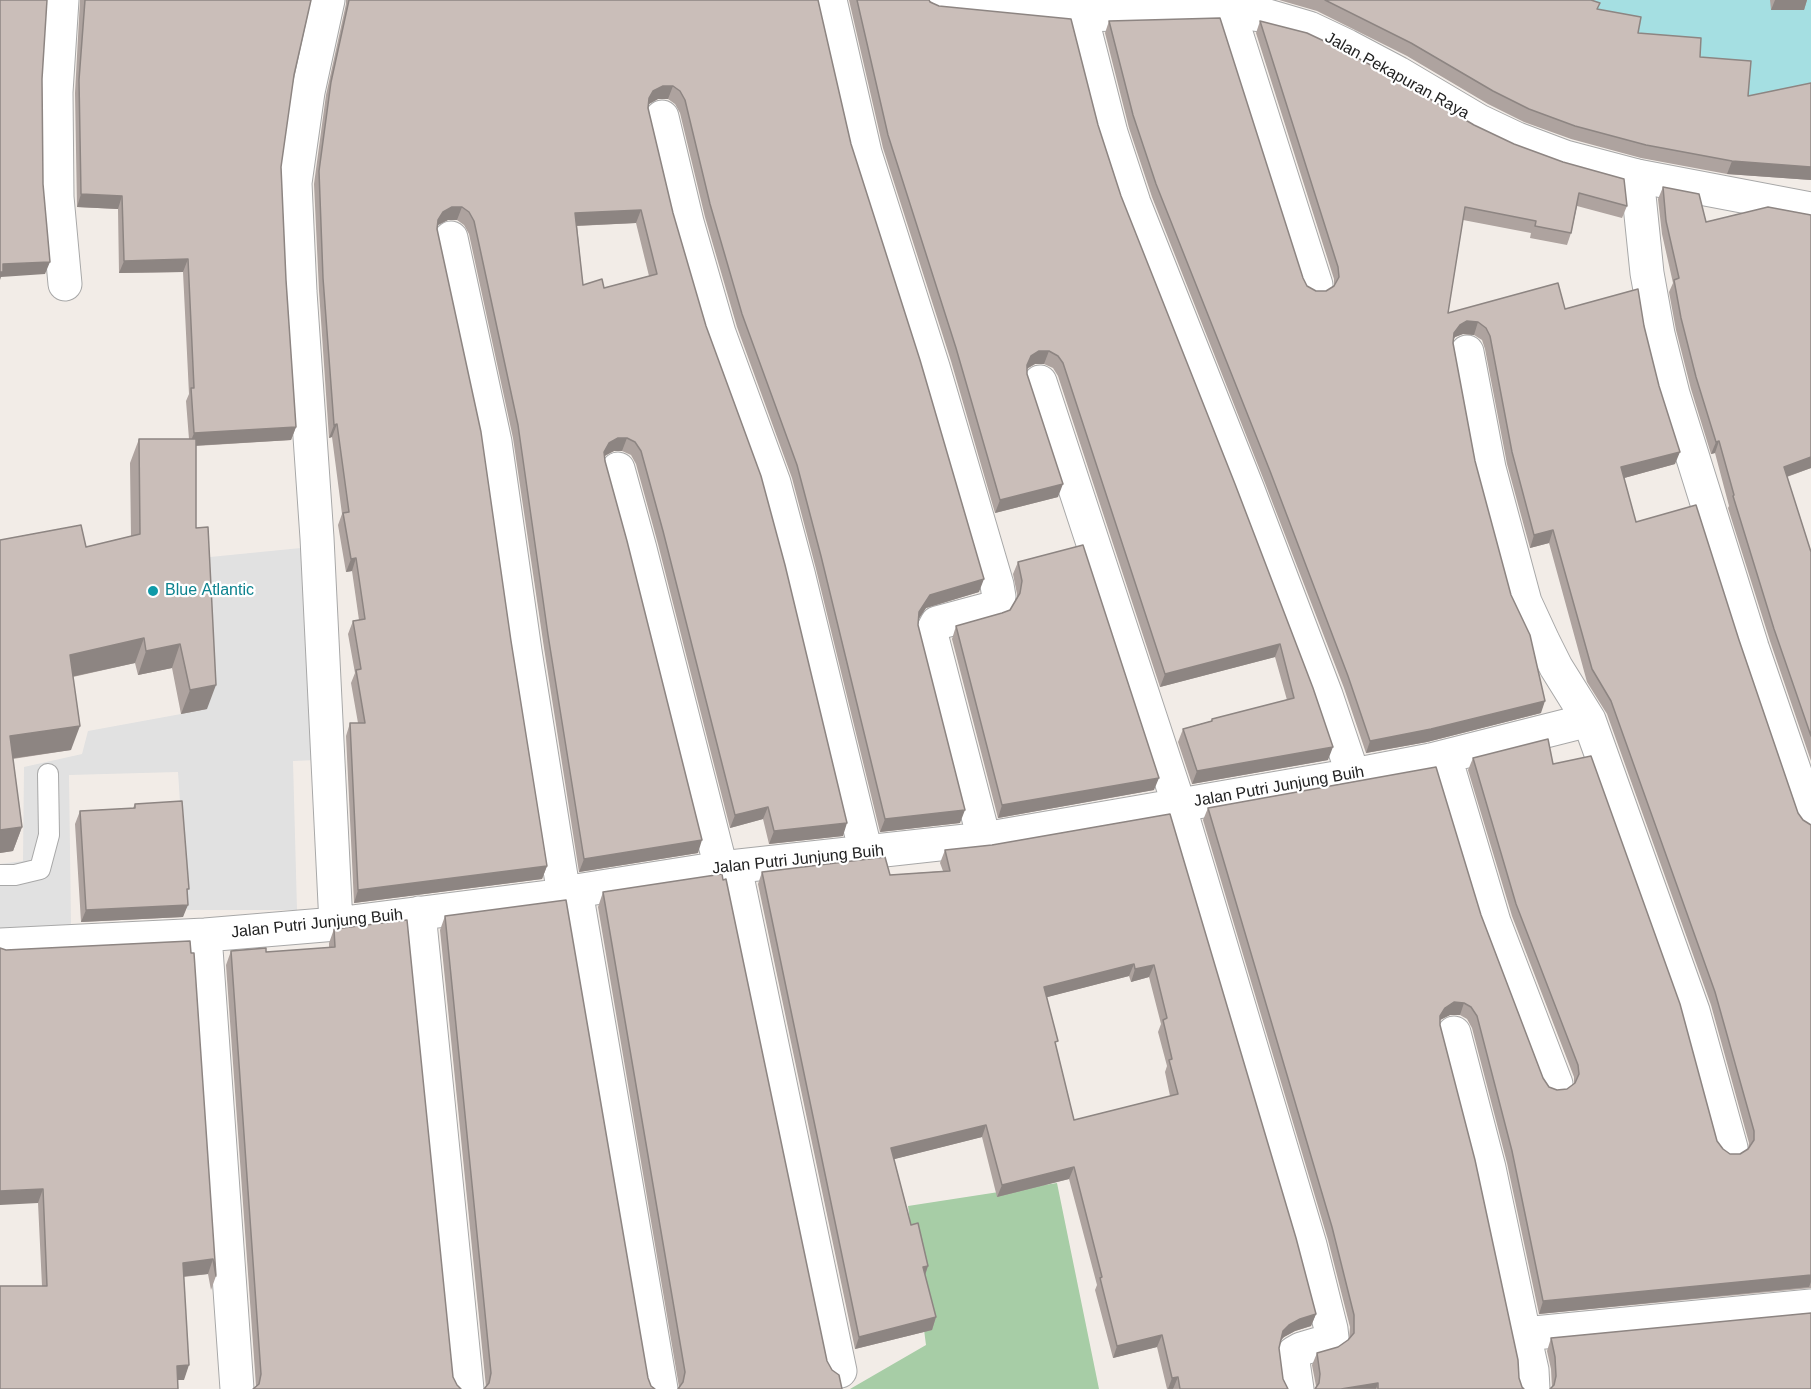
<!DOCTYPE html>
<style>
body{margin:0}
canvas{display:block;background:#f2ece7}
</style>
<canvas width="1811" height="1389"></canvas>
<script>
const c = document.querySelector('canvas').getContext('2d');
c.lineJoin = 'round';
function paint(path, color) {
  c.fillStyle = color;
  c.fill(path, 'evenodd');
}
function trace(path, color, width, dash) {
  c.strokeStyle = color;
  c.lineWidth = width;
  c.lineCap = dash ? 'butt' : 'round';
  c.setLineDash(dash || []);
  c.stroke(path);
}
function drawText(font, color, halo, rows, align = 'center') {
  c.font = font + ' Arial,sans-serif';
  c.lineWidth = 4.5;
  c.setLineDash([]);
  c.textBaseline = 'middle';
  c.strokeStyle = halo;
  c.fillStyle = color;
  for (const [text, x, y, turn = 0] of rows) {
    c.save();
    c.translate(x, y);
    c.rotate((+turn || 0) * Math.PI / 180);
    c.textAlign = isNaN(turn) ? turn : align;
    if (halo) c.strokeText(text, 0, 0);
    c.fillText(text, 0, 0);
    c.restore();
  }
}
paint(new Path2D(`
 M 1057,1183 L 1099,1389 L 850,1389 L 926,1345 L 908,1206 Z`), '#a7cda6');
paint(new Path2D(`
 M 311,547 L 317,760 L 293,761 L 297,910 L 187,910 L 178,772 L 69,775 L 71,925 L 0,931 L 0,864 L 23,861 L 24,767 L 82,754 L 88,731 L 181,714 L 200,558 Z`), '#e1e1e1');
paint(new Path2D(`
 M 1403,0 L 1811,0 L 1811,142 Z`), '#a5dfe2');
const service = new Path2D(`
 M 0,875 L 15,875 L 40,869 L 49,835 L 48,774`);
const minor = new Path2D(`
 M 62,0 L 56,92 L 57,197 L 65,284
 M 328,0 L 308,92 L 295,183 L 300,292 L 317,538 L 336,924
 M 830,0 L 865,153 L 933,367 L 997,585 L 999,597 L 993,608 L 937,623 L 931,634 L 984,839
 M 1229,11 L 1316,285
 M 1081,15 L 1111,133 L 1134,203 L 1248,490 L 1326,695 L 1353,775
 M 662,117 L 687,222 L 719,333 L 774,483 L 798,573 L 866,853
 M 1637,176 L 1647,273 L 1658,334 L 1673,394 L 1752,647 L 1811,819
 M 451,238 L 495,442 L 525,651 L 564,895
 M 1467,352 L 1489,468 L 1525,602 L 1543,641 L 1556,667 L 1589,720 L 1693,1011 L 1731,1148
 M 1040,382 L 1179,805 L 1310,1245 L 1331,1329 L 1332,1338 L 1328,1341 L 1301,1349 L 1294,1353 L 1293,1362 L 1297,1389
 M 618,469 L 640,549 L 721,868
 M 1445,757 L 1494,922 L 1556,1084
 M 735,867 L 840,1371
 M 576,891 L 661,1389
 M 419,913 L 467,1389
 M 205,935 L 237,1389
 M 0,945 L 205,935 L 336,924 L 564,895 L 576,891 L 721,868 L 984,839 L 1353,775 L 1431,760 L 1589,720
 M 1454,1033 L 1489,1168 L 1524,1334 L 1811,1306
 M 1524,1334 L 1532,1370 L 1533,1389`);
const tertiary = new Path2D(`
 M 937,0 L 1081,15 L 1229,11 L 1268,16 L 1309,28 L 1347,46 L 1398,73 L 1479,121 L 1517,139 L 1565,157 L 1637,176 L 1811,209`);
trace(service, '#a8a8a8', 22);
trace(minor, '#a8a8a8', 35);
trace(tertiary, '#a8a8a8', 35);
trace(service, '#fff', 20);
trace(minor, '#fff', 33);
trace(tertiary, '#fff', 33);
paint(new Path2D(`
 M 80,0 L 311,0 L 294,75 L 281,167 L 286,280 L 296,427 L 291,440 L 196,446 L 196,528 L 207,709 L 181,714 L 172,668 L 138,675 L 135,663 L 73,677 L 71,750 L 13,759 L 22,827 L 13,851 L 0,853 L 0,540 L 86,547 L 131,536 L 130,463 L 139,439 L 189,439 L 186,401 L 189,394 L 183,272 L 119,273 L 118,209 L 77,207 L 75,93 Z
 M 346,0 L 818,0 L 851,144 L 979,592 L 926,608 L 918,619 L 918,625 L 960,823 L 880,832 L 816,569 L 792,478 L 737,327 L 705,217 L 680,113 L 675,104 L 668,99 L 658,99 L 649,104 L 648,108 L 673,213 L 843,836 L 769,844 L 763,819 L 730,828 L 658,544 L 636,464 L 631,455 L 622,451 L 614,451 L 605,456 L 605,461 L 698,853 L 579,872 L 544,648 L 513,438 L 469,234 L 464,225 L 457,220 L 448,220 L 438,225 L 437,229 L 511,641 L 547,866 L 542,879 L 354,903 L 346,736 L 350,723 L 358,723 L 351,683 L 355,673 L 348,634 L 353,621 L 359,620 L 352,571 L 346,572 L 338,525 L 342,514 L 332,437 L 329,438 L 319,291 L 314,184 L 326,95 L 346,4 ZM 636,223 L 649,276 L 604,288 L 583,285 L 577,226 Z
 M 849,0 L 929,0 L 1098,125 L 1121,196 L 1328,760 L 1192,784 L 1178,742 L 1183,729 L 1211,721 L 1212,719 L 1287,700 L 1275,657 L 1160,687 L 1058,376 L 1053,368 L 1044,364 L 1035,364 L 1027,369 L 1027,374 L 1058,497 L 995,513 L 951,361 L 883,148 Z
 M 1279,0 L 1591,0 L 1597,9 L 1638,33 L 1700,57 L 1748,96 L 1811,83 L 1811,180 L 1727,174 L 1641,158 L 1571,139 L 1524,122 L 1488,104 L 1407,56 L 1317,11 Z
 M 1770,0 L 1807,0 L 1804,10 L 1771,10 Z
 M 1109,21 L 1307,286 L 1316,291 L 1326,291 L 1334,286 L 1334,279 L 1256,33 L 1260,21 L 1474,125 L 1627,206 L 1622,218 L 1577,206 L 1571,233 L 1567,245 L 1530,238 L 1531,233 L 1463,220 L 1448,313 L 1565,309 L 1644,326 L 1675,464 L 1624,478 L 1636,522 L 1739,640 L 1798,813 L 1803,820 L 1811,825 L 1811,1288 L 1539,1314 L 1507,1163 L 1472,1028 L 1467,1019 L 1460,1015 L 1450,1015 L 1440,1020 L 1440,1025 L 1519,1378 L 1522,1387 L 1524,1389 L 1315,1389 L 1316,1386 L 1312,1365 L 1317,1353 L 1338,1347 L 1348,1340 L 1349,1339 L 1350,1327 L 1328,1240 L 1203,820 L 1208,808 L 1481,915 L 1543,1078 L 1549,1087 L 1557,1090 L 1567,1089 L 1574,1084 L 1574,1077 L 1512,916 L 1468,770 L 1473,758 L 1553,764 L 1717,1141 L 1723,1149 L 1730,1154 L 1740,1154 L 1748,1149 L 1749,1143 L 1711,1005 L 1607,714 L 1587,682 L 1549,543 L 1530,548 L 1507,464 L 1485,349 L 1482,340 L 1474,335 L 1463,334 L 1455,337 L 1453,340 L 1453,343 L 1475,461 L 1541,713 L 1427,742 L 1366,753 L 1344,688 L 1265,483 L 1152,197 L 1129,128 L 1105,33 Z
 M 1663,187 L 1706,222 L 1811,468 L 1787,477 L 1811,552 L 1811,761 L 1770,641 L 1728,508 L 1729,506 L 1715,453 L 1711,454 L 1691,389 L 1676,330 L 1669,292 L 1673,283 L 1662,234 L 1658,199 Z
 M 1018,562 L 1154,790 L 998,818 L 952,639 L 956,626 L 1002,613 L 1010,610 L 1017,598 L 1017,594 L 1013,574 Z
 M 135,804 L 187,894 L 183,917 L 81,922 L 75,824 L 80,811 L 133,808 Z
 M 1170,814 L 1316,1314 L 1311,1326 L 1295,1331 L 1284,1337 L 1280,1341 L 1279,1348 L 1283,1379 L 1288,1389 L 1167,1389 L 1157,1347 L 1113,1358 L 1095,1290 L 1097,1285 L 1069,1179 L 997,1197 L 982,1137 L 894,1159 L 911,1225 L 928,1266 L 925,1275 L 936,1317 L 932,1330 L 855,1349 L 758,884 L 762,872 L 890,875 L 943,871 L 940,863 L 945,850 L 992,845 ZM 1129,976 L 1131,982 L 1149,977 L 1161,1024 L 1158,1032 L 1167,1066 L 1165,1072 L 1170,1096 L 1074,1120 L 1056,1046 L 1047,997 Z
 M 603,892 L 827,1361 L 679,1387 L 598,907 Z
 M 445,916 L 648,1378 L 651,1386 L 486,1387 L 440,930 Z
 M 334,929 L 453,1377 L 457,1385 L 256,1386 L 226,965 L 231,951 L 266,952 L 329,948 L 329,943 Z
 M 190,941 L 216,1276 L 211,1290 L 208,1274 L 184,1277 L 184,1380 L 178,1380 L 42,1286 L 38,1203 L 6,950 Z
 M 1811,1313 L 1552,1388 L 1551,1369 L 1547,1351 L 1551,1338 Z`), '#aea39f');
paint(new Path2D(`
 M 1775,0 L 1807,0 L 1804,10 L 1771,10 Z
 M 663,86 L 673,86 L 668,99 L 658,99 L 649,104 L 649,98 L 653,91 Z
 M 1732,161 L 1811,167 L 1811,180 L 1727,174 Z
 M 81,194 L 122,196 L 118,209 L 77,207 Z
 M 452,207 L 462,207 L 457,220 L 448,220 L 438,225 L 433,233 L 438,220 L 443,212 Z
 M 641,210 L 636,223 L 571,226 L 575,213 Z
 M 188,259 L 183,272 L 119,273 L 124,261 Z
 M 50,262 L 45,274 L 1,277 L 0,280 L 0,271 L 3,264 Z
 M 1467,321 L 1478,322 L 1474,335 L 1463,334 L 1455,337 L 1450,345 L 1454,333 L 1460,325 Z
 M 1039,351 L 1049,351 L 1044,364 L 1035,364 L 1026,369 L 1027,365 L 1031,356 Z
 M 337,424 L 332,437 L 329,438 L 334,425 Z
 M 296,427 L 291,440 L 189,446 L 194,433 Z
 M 618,438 L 627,438 L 622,451 L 614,451 L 604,456 L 604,452 L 609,443 Z
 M 1719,441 L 1715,453 L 1711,454 L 1716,442 Z
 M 1680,452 L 1675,464 L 1617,480 L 1621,467 Z
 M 1811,457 L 1811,468 L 1780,479 L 1784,467 Z
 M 1063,484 L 1058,497 L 995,513 L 1000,500 Z
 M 1553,530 L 1549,543 L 1530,548 L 1534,535 Z
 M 356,558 L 352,571 L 346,572 L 351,559 Z
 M 984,579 L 979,592 L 926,608 L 915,625 L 919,612 L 930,595 Z
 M 144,638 L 135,663 L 61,679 L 70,655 Z
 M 180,644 L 172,668 L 138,675 L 146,651 Z
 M 1280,644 L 1275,657 L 1160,687 L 1165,674 Z
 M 216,685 L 207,709 L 181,714 L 190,690 Z
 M 1545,701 L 1541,713 L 1427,742 L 1366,753 L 1370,741 Z
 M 80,726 L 71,750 L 1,760 L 10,736 Z
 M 1333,747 L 1328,760 L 1192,784 L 1197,771 Z
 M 1159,778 L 1154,790 L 998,818 L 1002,805 Z
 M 768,807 L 763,819 L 730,828 L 735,815 Z
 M 965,810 L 960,823 L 880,832 L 885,819 Z
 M 847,823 L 843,836 L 769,844 L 774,831 Z
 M 22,827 L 13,851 L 0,853 L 0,830 Z
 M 702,840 L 698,853 L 579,872 L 584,859 Z
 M 547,866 L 542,879 L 354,903 L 358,890 Z
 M 188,905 L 183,917 L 81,922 L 86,910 Z
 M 1134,964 L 1129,976 L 1040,999 L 1044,987 Z
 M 1154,965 L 1149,977 L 1131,982 L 1135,969 Z
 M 1454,1002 L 1464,1003 L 1460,1015 L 1450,1015 L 1440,1020 L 1440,1016 L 1445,1008 Z
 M 986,1125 L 982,1137 L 887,1161 L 891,1148 Z
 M 1074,1167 L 1069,1179 L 997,1197 L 1002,1185 Z
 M 43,1189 L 38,1203 L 0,1205 L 0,1191 Z
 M 213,1259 L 208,1274 L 178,1277 L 183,1263 Z
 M 928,1266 L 924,1278 L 923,1267 Z
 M 1811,1275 L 1811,1282 L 1809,1287 L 1539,1314 L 1543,1301 Z
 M 1316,1314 L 1311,1326 L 1295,1331 L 1284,1337 L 1278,1343 L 1283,1331 L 1289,1325 L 1300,1319 Z
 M 936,1317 L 932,1330 L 855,1349 L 859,1337 Z
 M 1162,1335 L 1157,1347 L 1113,1358 L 1117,1346 Z
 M 189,1365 L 184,1380 L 172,1380 L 177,1366 Z
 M 1178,1377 L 1173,1389 L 1168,1389 L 1172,1378 Z
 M 1378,1383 L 1376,1389 L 1341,1389 Z`), '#8d8582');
const building = new Path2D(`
 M 0,0 L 47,0 L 42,79 L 43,184 L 50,262 L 3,264 L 3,272 L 0,272 Z
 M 85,0 L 311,0 L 294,75 L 281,167 L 286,280 L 296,427 L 194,433 L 191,388 L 194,388 L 188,259 L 124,261 L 122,196 L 81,194 L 79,80 Z
 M 349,0 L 818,0 L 851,144 L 920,360 L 984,579 L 930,595 L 919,612 L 918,625 L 965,810 L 885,819 L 821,556 L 797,465 L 742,314 L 710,204 L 685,100 L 680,91 L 673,86 L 663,86 L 653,91 L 649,98 L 648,108 L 673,213 L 706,326 L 761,476 L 785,565 L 847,823 L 774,831 L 768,807 L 735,815 L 663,531 L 641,451 L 635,442 L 627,438 L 618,438 L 609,443 L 604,452 L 605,461 L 627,541 L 702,840 L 584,859 L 548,635 L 518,425 L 474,221 L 469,212 L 462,207 L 452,207 L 443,212 L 438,220 L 437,229 L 481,432 L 511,641 L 547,866 L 358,890 L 350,723 L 365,723 L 356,670 L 361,669 L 353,621 L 365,619 L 356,558 L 351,559 L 343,513 L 349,512 L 337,424 L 334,425 L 323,278 L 319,171 L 331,82 ZM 641,210 L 657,274 L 604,288 L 602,279 L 583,285 L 575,213 Z
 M 857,0 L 929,0 L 930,2 L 939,6 L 1071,19 L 1098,125 L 1121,196 L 1235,484 L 1313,688 L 1333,747 L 1197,771 L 1183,729 L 1212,721 L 1212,719 L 1294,698 L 1280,644 L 1165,674 L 1063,363 L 1058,356 L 1049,351 L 1039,351 L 1031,356 L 1027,365 L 1027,374 L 1063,484 L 1000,500 L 956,348 L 888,135 Z
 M 1325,0 L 1591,0 L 1600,3 L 1597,9 L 1641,17 L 1638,33 L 1701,38 L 1700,57 L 1751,61 L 1748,96 L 1811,83 L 1811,167 L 1732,161 L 1646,145 L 1575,126 L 1529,109 L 1493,91 L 1411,43 Z
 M 1220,18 L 1303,278 L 1307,286 L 1316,291 L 1326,291 L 1334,286 L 1339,277 L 1338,267 L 1260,21 L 1307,33 L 1343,50 L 1393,77 L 1474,125 L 1514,144 L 1563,162 L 1624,179 L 1627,206 L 1579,193 L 1571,233 L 1535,226 L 1536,221 L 1465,207 L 1448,313 L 1558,283 L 1565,309 L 1638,289 L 1644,326 L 1659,386 L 1680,452 L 1621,467 L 1636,522 L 1696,505 L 1739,640 L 1798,813 L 1803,820 L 1811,825 L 1811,1275 L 1543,1301 L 1512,1151 L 1477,1016 L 1471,1007 L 1464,1003 L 1454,1002 L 1445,1008 L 1440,1016 L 1440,1025 L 1475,1160 L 1518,1360 L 1519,1378 L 1522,1387 L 1524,1389 L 1378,1389 L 1378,1383 L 1341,1389 L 1315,1389 L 1319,1383 L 1320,1374 L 1317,1353 L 1338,1347 L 1348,1340 L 1354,1333 L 1354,1315 L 1332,1227 L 1208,808 L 1436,767 L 1481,915 L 1543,1078 L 1549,1087 L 1557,1090 L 1567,1089 L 1575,1083 L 1579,1074 L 1578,1065 L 1516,904 L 1473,758 L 1548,739 L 1553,764 L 1591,756 L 1680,1004 L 1717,1141 L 1723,1149 L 1730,1154 L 1740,1154 L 1748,1149 L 1754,1140 L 1754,1131 L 1715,992 L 1611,701 L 1592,669 L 1553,530 L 1534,535 L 1512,452 L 1490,336 L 1486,328 L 1478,322 L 1467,321 L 1460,325 L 1454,333 L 1453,343 L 1475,461 L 1511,595 L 1530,635 L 1545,701 L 1431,729 L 1370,741 L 1348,676 L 1270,471 L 1156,184 L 1133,115 L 1109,21 Z
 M 1663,187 L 1699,194 L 1706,222 L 1768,207 L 1811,215 L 1811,457 L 1784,467 L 1811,552 L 1811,736 L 1774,629 L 1733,496 L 1734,495 L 1719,441 L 1716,442 L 1696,377 L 1681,318 L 1674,280 L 1679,278 L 1666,221 Z
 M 139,439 L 196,439 L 196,528 L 208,527 L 216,685 L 190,690 L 180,644 L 146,651 L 144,638 L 70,655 L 80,726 L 10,736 L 22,827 L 0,830 L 0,540 L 81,525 L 86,547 L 140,534 Z
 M 1083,545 L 1159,778 L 1002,805 L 956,626 L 1002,613 L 1010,610 L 1020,593 L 1022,581 L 1018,562 Z
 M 182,801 L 189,889 L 187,889 L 188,905 L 86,910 L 80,811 L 135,808 L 135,804 Z
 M 1170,814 L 1296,1238 L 1316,1314 L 1300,1319 L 1289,1325 L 1283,1331 L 1279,1348 L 1283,1379 L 1288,1389 L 1180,1389 L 1178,1377 L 1172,1378 L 1162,1335 L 1117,1346 L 1100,1278 L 1102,1277 L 1074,1167 L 1002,1185 L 986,1125 L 891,1148 L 911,1225 L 918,1223 L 928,1266 L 923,1267 L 936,1317 L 859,1337 L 762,872 L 885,857 L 890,875 L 950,871 L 945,850 L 992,845 ZM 1134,964 L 1135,969 L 1154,965 L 1167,1018 L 1163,1020 L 1172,1059 L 1169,1060 L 1178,1094 L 1074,1120 L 1055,1042 L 1058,1041 L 1044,987 Z
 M 722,874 L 723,880 L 726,879 L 827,1361 L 832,1370 L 839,1375 L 842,1389 L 678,1389 L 683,1382 L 685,1372 L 603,892 Z
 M 566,900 L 648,1378 L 651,1386 L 655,1389 L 484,1389 L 489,1383 L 491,1373 L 445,916 Z
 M 407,920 L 453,1377 L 457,1385 L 461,1389 L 253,1389 L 259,1384 L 261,1374 L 231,951 L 266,948 L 266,952 L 335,947 L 334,929 Z
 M 190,941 L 191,953 L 194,953 L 216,1276 L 213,1259 L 183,1263 L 189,1365 L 177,1366 L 178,1389 L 0,1389 L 0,1286 L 47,1286 L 43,1189 L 0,1191 L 0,948 L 6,950 Z
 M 1811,1313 L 1811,1389 L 1550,1389 L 1554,1385 L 1556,1376 L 1555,1357 L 1551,1338 Z`);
paint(building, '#cabeb9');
trace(building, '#8d8582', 1.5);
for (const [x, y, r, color] of [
 [153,591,6,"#0f9aa8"]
]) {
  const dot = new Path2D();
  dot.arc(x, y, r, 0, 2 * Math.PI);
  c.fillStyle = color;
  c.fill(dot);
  trace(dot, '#fff', 2);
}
drawText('16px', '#212121', '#fff', [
 ["Jalan Pekapuran Raya",1397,76,29],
 ["Jalan Putri Junjung Buih",1279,787,-10],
 ["Jalan Putri Junjung Buih",798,860,-6],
 ["Jalan Putri Junjung Buih",317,924,-6]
]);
drawText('16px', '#0d838f', '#fff', [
 ["Blue Atlantic",165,591]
], 'left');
</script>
